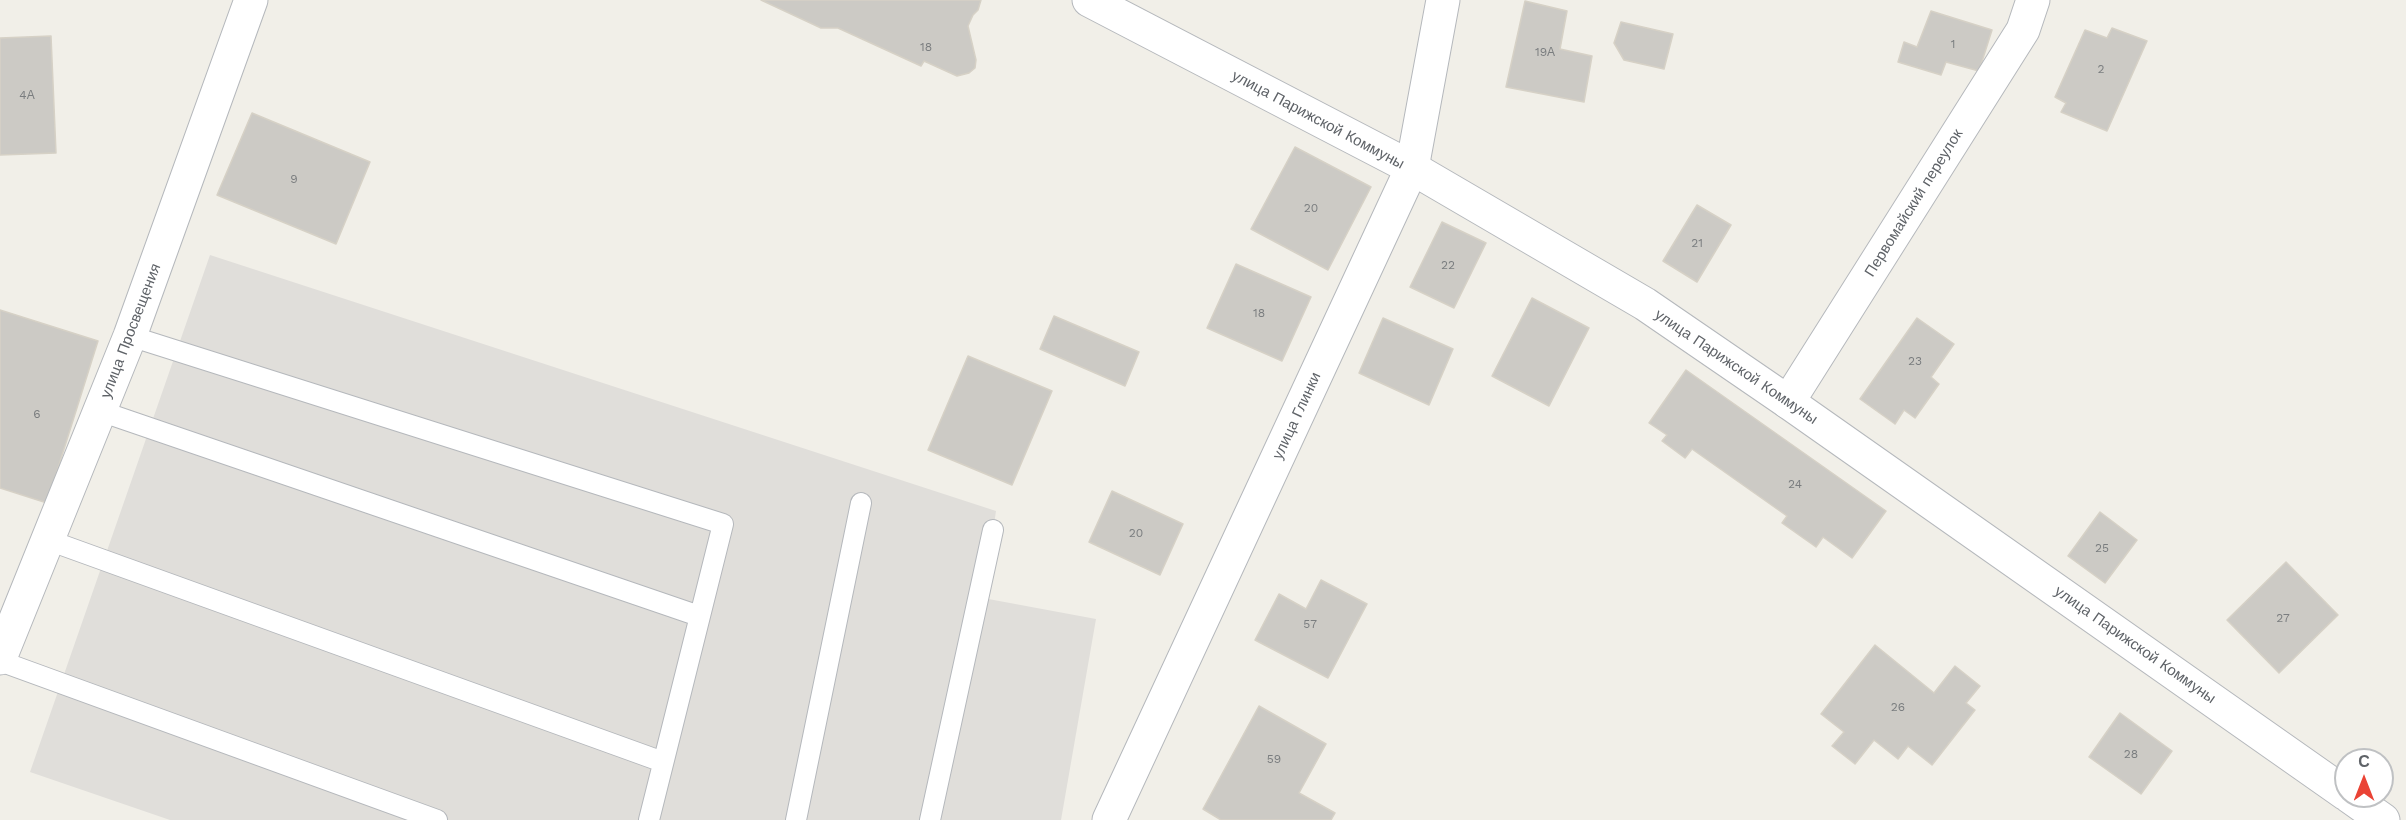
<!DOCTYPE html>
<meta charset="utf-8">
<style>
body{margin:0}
#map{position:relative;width:2406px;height:820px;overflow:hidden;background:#f1efe8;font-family:"Work Sans",sans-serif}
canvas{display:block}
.north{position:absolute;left:2334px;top:748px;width:60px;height:60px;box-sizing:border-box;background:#fff;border:2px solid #bfc1c3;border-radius:50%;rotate:0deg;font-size:16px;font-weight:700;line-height:24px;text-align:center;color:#5f6368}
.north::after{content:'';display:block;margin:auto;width:21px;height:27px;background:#ea4335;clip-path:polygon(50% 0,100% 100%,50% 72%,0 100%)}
</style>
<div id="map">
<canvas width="2406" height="820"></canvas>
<div class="north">С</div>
</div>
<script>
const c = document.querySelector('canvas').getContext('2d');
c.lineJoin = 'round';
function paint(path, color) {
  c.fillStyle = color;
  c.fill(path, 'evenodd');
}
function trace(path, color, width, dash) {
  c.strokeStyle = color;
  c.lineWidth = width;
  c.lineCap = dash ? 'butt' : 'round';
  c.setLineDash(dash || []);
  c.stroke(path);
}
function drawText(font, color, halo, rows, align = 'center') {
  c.font = font + ' "Work Sans",sans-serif';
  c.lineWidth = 6;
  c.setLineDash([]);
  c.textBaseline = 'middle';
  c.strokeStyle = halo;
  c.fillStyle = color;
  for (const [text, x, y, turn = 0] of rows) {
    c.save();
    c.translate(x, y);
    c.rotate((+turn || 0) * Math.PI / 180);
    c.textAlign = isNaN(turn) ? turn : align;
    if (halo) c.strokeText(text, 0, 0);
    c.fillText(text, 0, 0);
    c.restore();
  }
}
paint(new Path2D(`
 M 210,255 L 996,511 L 983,598 L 1096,619 L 1061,820 L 170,820 L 30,772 Z`), '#e0deda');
const building = new Path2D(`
 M 761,0 L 981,0 L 978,10 L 973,15 L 968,26 L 976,60 L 975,68 L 969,73 L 957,76 L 924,61 L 921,66 L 838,28 L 821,28 Z
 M 1525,1 L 1567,11 L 1560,49 L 1592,56 L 1584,102 L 1506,87 Z
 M 1931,11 L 1992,30 L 1979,71 L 1946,62 L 1941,75 L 1898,62 L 1904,42 L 1917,47 Z
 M 1621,22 L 1673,34 L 1664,69 L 1624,60 L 1614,43 Z
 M 2112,28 L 2147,41 L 2107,131 L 2061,112 L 2066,103 L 2055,97 L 2085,30 L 2107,38 Z
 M 51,36 L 56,153 L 0,155 L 0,38 Z
 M 252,113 L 370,162 L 336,244 L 217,195 Z
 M 1295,147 L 1371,187 L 1328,270 L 1251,229 Z
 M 1697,205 L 1731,225 L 1697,282 L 1663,261 Z
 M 1442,222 L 1486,243 L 1454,308 L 1410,287 Z
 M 1236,264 L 1311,297 L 1282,361 L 1207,328 Z
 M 1532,298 L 1589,328 L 1549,406 L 1492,376 Z
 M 0,310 L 98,341 L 47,503 L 0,488 Z
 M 1054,316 L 1139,352 L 1125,386 L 1040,349 Z
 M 1383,318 L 1453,349 L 1429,405 L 1359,373 Z
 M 1917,318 L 1954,344 L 1931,377 L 1939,384 L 1915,418 L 1904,410 L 1895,424 L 1860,399 Z
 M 968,356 L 1052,391 L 1012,485 L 928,450 Z
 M 1686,370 L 1886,511 L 1852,558 L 1823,537 L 1816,547 L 1782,523 L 1787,516 L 1692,449 L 1685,458 L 1662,441 L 1667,435 L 1649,423 Z
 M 1112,491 L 1183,524 L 1160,575 L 1089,542 Z
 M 2100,512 L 2137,540 L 2105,583 L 2068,556 Z
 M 2286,562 L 2338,615 L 2279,673 L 2227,620 Z
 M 1321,580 L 1367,604 L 1328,678 L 1255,640 L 1279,594 L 1306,609 Z
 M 1875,645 L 1934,693 L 1955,666 L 1980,686 L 1966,703 L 1975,710 L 1932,765 L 1908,746 L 1898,759 L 1874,740 L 1855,764 L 1832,746 L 1844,732 L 1821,714 Z
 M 1259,706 L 1326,744 L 1299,793 L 1335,813 L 1331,820 L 1221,820 L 1203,809 Z
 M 2120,713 L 2172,751 L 2141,794 L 2089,757 Z`);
paint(building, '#cccac5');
trace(building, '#d6d1c6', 1.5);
const service = new Path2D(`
 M 130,336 L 723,524 L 649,820
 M 100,411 L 699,616
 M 48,540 L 663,762
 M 0,661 L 437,820
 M 796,820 L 861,503
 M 930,820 L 993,530`);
const minor = new Path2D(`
 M 1788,402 L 2023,30 L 2033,0
 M 0,658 L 130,336 L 251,0
 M 1109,820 L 1412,168 L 1443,0`);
const tertiary = new Path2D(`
 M 1089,0 L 1412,168 L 1645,304 L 1788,402 L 2346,794
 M 2349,796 L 2383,820`);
trace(service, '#b5b8bc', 22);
trace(minor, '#b5b8bc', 35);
trace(tertiary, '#b5b8bc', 35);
trace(service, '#fff', 20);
trace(minor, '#fff', 33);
trace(tertiary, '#fff', 33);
drawText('12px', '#7a7d7f', null, [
 ["1",1953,44],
 ["18",926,47],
 ["19А",1545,52],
 ["2",2101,69],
 ["4А",27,95],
 ["9",294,179],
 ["20",1311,208],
 ["21",1697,243],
 ["22",1448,265],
 ["18",1259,313],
 ["23",1915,361],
 ["6",37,414],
 ["24",1795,484],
 ["20",1136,533],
 ["25",2102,548],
 ["27",2283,618],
 ["57",1310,624],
 ["26",1898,707],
 ["28",2131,754],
 ["59",1274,759]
]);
drawText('15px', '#5f6368', '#fff', [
 ["улица Парижской Коммуны",1318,120,28],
 ["Первомайский переулок",1914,203,-58],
 ["улица Просвещения",131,331,-69],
 ["улица Парижской Коммуны",1736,367,34],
 ["улица Глинки",1297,416,-65],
 ["улица Парижской Коммуны",2135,645,35]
]);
</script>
